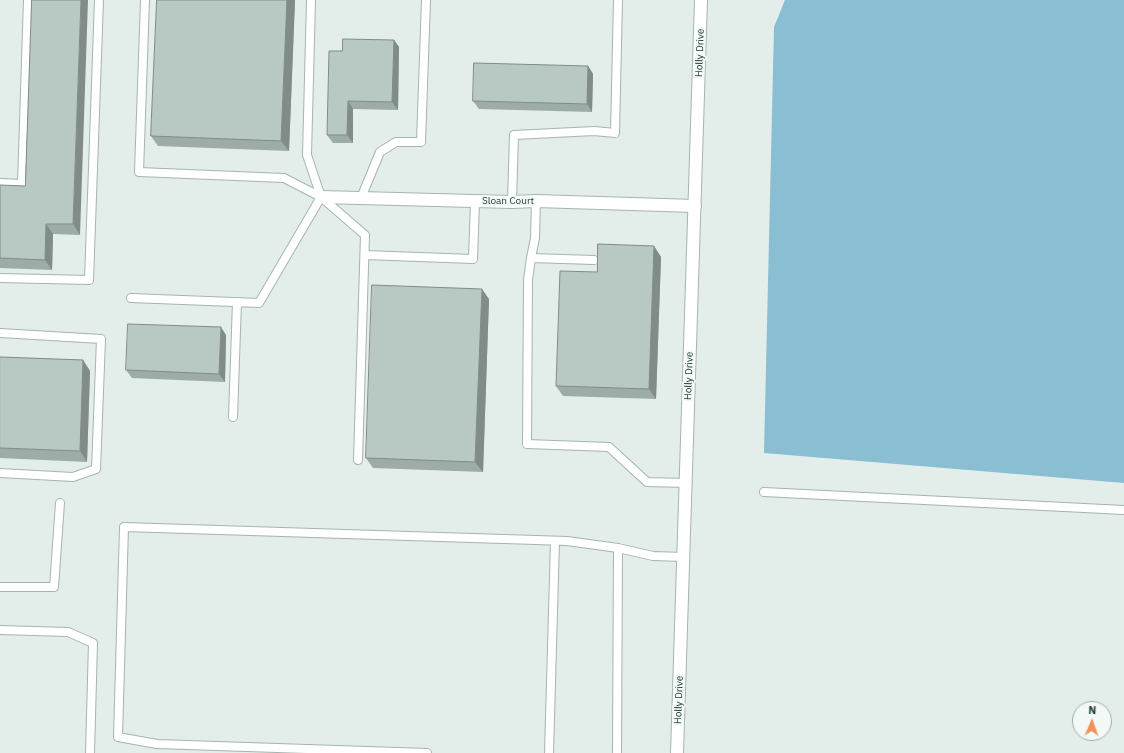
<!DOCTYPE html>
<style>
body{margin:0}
#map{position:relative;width:1124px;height:753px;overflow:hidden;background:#e3ede9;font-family:"IBM Plex Sans",sans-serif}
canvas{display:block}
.north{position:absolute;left:1072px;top:701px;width:40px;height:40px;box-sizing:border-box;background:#f3f9f7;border:1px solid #9faeab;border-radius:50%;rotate:2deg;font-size:11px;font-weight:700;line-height:16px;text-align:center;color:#223e3a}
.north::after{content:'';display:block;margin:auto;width:14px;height:18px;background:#f49159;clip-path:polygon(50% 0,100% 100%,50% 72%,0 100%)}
</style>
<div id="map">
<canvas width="1124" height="753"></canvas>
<div class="north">N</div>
</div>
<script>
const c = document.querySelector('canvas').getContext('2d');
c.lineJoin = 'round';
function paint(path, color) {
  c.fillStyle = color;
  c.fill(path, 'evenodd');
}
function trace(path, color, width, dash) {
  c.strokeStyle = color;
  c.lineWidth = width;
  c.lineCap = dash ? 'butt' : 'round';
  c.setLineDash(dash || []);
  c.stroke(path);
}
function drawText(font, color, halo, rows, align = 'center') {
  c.font = font + ' "IBM Plex Sans",sans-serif';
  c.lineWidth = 4;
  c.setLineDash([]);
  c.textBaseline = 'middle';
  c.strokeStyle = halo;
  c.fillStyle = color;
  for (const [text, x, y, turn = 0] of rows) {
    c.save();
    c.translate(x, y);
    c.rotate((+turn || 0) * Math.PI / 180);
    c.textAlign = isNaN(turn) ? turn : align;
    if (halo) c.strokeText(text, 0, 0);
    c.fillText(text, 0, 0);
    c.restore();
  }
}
paint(new Path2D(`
 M 785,0 L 1124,0 L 1124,483 L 764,453 L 774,27 Z`), '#8abfd3');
const service = new Path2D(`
 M 145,0 L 139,172 L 284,178 L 321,197 L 365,235 L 358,460
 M 0,183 L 22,184 L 28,0
 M 361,198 L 380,152 L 396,142 L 421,142 L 426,0
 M 536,201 L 535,238 L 531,258 L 594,260
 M 512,202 L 514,135 L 594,131 L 615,133 L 618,0
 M 365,255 L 473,259 L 475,201
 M 531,258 L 528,280 L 527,444 L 609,447 L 647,482 L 686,483
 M 0,278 L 89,280 L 99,0
 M 131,298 L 259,303 L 321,197 L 307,155 L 311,0
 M 0,333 L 101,339 L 96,469 L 73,477 L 0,473
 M 233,417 L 237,302
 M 764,492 L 1124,510
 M 0,587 L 54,587 L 60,503
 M 0,630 L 68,632 L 93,643 L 90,753
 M 427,753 L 157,744 L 118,737 L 124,527 L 567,541 L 618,548 L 653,556 L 684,557
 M 549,753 L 555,541
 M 617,753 L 618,548`);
const minor = new Path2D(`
 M 321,197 L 512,202 L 536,201 L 695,206`);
const tertiary = new Path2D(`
 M 677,753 L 701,0`);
trace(service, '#a5b5b1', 10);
trace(minor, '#a5b5b1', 14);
trace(tertiary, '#a5b5b1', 14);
trace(service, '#fff', 8);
trace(minor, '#fff', 12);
trace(tertiary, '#fff', 12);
paint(new Path2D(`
 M 32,0 L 80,235 L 53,234 L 52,270 L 0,268 L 0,185 L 25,186 Z
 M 157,0 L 295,0 L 289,151 L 158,146 L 151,136 Z
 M 394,40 L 399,47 L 398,110 L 353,109 L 353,143 L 333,143 L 327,135 L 342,51 Z
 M 588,66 L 593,74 L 592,112 L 479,109 L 473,101 Z
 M 654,246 L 661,257 L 656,399 L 563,396 L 556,386 L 597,272 Z
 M 489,299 L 483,472 L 373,468 L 366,458 Z
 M 226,335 L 225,382 L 132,378 L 126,370 Z
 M 0,357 L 83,360 L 90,371 L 87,462 L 0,458 Z`), '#9eaca8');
paint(new Path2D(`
 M 81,0 L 88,0 L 80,235 L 73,224 Z
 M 287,0 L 295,0 L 289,151 L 281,141 Z
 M 394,40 L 399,47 L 398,110 L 392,102 Z
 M 588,66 L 593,74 L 592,112 L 587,104 Z
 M 348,101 L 353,109 L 353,143 L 347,135 Z
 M 46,224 L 53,234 L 52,270 L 45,260 Z
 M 654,246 L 661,257 L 656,399 L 649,389 Z
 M 482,289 L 489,299 L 483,472 L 475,462 Z
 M 221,327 L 226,335 L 225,382 L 219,374 Z
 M 83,360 L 90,371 L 87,462 L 80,451 Z`), '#818c88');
const building = new Path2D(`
 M 32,0 L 81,0 L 73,224 L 46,224 L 45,260 L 0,258 L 0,185 L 25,186 Z
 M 157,0 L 287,0 L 281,141 L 151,136 Z
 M 343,39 L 394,40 L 392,102 L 348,101 L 347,135 L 327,135 L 329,51 L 342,51 Z
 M 474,63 L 588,66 L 587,104 L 473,101 Z
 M 598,244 L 654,246 L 649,389 L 556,386 L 560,271 L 597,272 Z
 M 372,285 L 482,289 L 475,462 L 366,458 Z
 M 128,324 L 221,327 L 219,374 L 126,370 Z
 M 0,357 L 83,360 L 80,451 L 0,448 Z`);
paint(building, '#b8c8c3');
trace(building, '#818c88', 1);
drawText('10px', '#223e3a', '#f3f9f7', [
 ["Holly Drive",700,53,-88],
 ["Sloan Court",508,201],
 ["Holly Drive",689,376,-88],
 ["Holly Drive",679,700,-88]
]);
</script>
